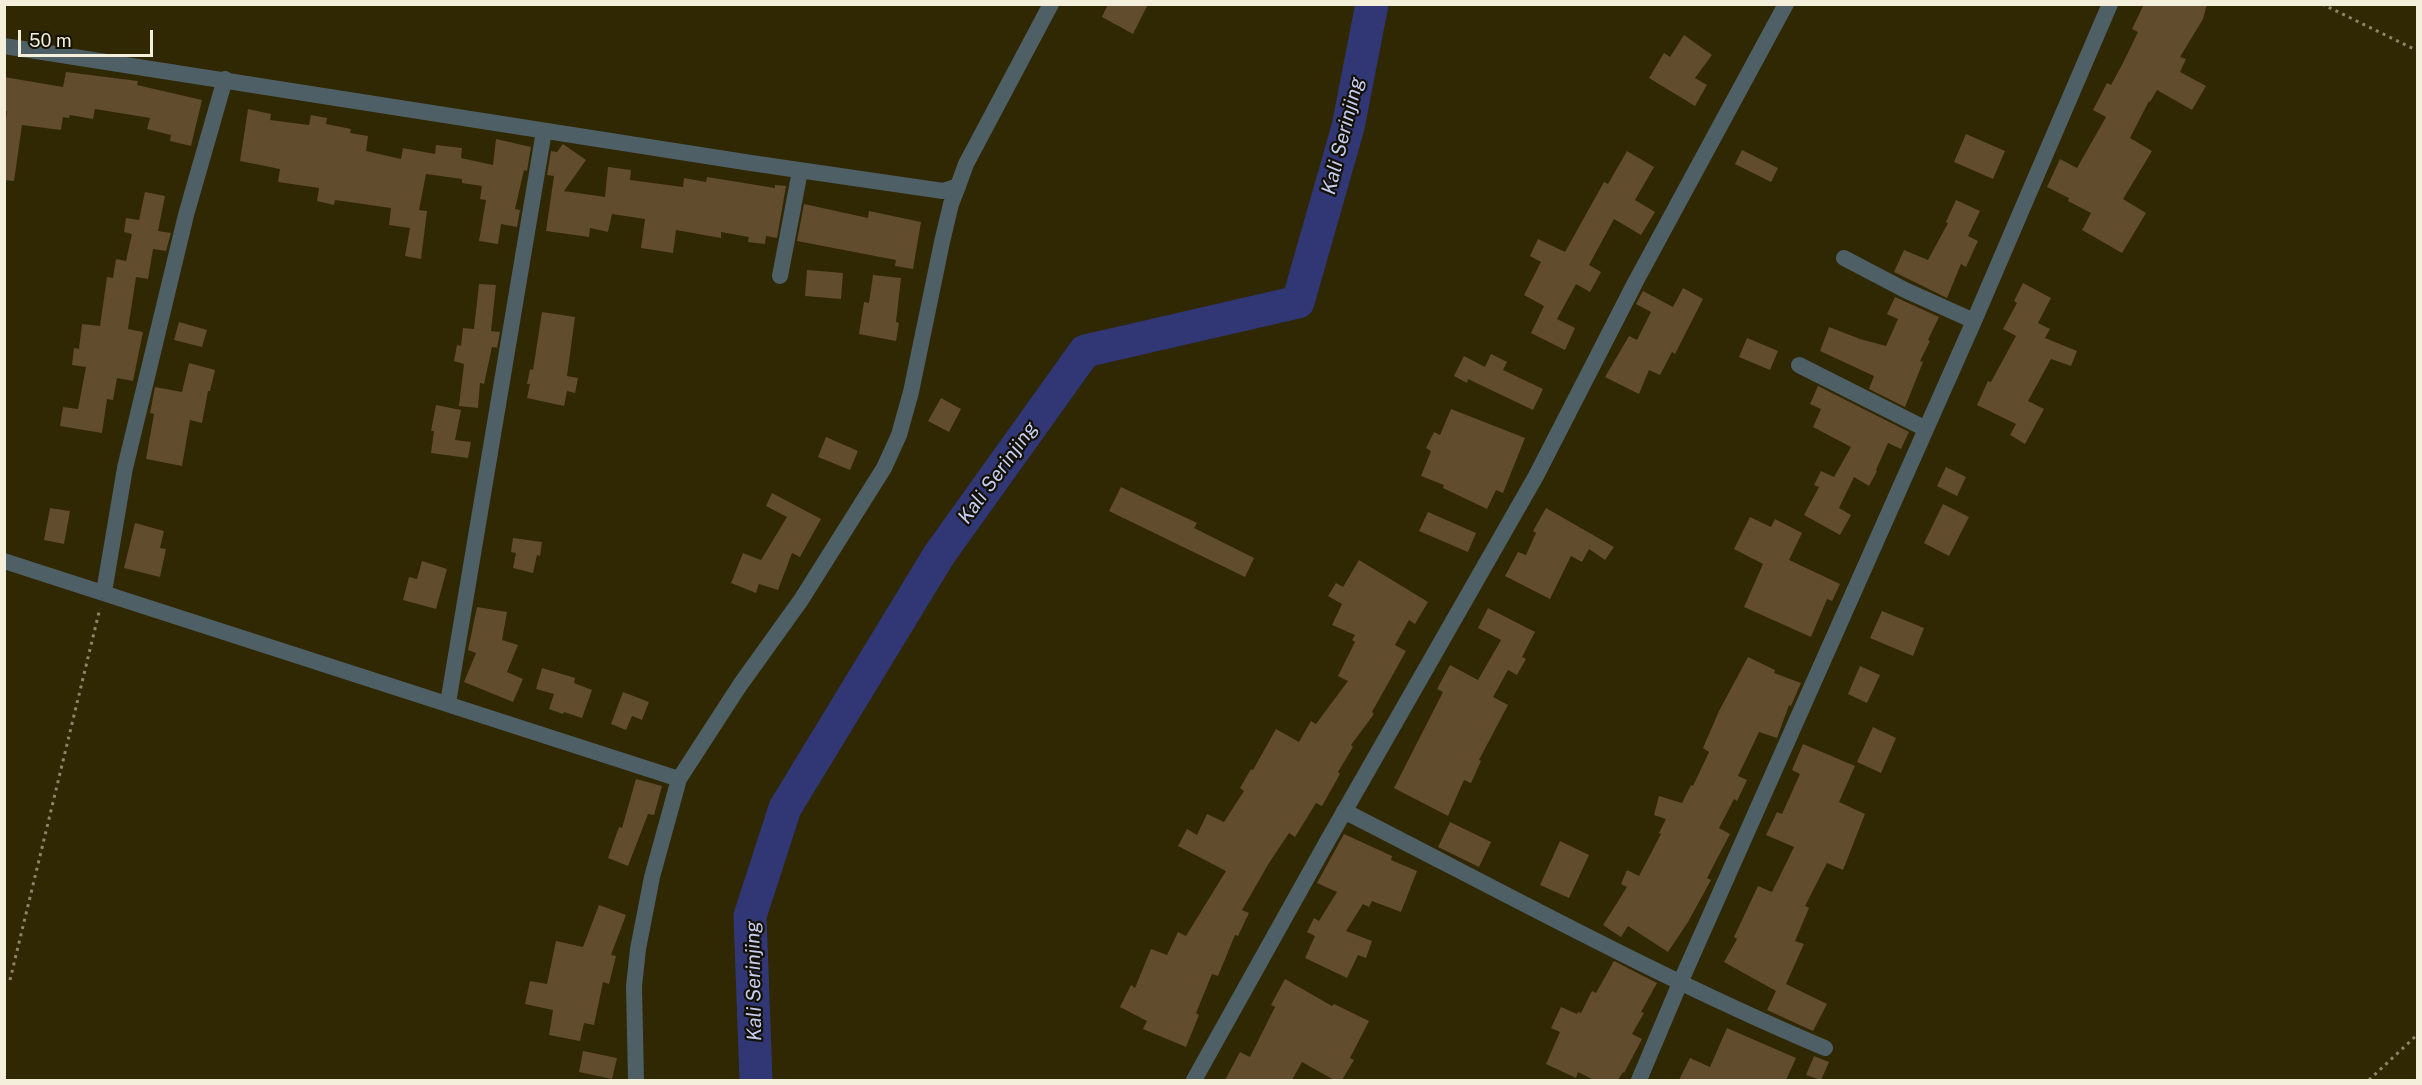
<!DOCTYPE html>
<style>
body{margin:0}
#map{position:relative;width:2422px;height:1085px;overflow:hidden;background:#302703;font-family:"Public Sans",sans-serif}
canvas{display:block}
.frame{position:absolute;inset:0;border:6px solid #f4efdb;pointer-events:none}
.scale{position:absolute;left:18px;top:30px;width:135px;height:27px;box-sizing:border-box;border:3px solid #f4efdb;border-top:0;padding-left:8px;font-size:18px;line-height:21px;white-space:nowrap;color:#f4efdb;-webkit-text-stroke:4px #141104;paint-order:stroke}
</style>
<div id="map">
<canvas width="2422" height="1085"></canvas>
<div class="frame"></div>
<div class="scale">50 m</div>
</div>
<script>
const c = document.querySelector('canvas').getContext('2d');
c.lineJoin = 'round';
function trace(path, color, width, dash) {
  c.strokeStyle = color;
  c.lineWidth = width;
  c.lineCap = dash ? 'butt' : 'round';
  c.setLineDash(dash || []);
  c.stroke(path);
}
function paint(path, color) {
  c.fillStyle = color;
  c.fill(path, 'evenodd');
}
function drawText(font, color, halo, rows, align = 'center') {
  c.font = font + ' "Public Sans",sans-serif';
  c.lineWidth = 4.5;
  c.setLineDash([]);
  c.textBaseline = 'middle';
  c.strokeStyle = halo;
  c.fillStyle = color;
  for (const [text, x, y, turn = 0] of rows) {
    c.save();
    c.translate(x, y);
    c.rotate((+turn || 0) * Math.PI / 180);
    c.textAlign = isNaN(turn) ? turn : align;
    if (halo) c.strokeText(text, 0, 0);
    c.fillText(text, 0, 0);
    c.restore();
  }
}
trace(new Path2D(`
 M 756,1080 L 750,916 L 785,808 L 939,555 L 1085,351 L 1298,302 L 1348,127 L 1372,4`), '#313775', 33);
paint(new Path2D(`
 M 1108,4 L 1148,4 L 1133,34 L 1102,17 Z
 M 2144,4 L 2207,4 L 2203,19 L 2180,57 L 2186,59 L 2180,72 L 2206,86 L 2192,110 L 2157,90 L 2150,102 L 2149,101 L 2130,138 L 2152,151 L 2123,199 L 2146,213 L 2122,253 L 2082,230 L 2091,213 L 2068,201 L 2069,198 L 2047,187 L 2060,159 L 2077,168 L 2106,117 L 2093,110 L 2107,83 L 2111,85 L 2123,63 L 2138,32 L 2132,29 Z
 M 1684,35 L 1712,55 L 1695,78 L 1707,85 L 1695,106 L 1649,78 L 1664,53 L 1670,57 Z
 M 66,72 L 138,81 L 137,85 L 202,100 L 191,146 L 170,141 L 171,135 L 147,129 L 150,118 L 95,109 L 93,119 L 70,115 L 69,118 L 63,117 L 61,130 L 22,125 L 14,181 L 4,180 L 4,133 L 7,111 L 4,111 L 4,77 L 63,87 Z
 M 248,109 L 271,114 L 270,120 L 309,125 L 311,115 L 327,118 L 326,124 L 351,129 L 350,133 L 368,136 L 366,151 L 401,159 L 403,148 L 435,154 L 436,145 L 462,148 L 461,158 L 493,165 L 496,139 L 531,147 L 527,171 L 524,170 L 515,209 L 520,210 L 517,227 L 501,224 L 498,244 L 479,241 L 486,200 L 480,199 L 482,186 L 462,183 L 462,179 L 426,174 L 419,210 L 427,211 L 421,259 L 405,256 L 410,228 L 389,225 L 391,208 L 335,200 L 334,205 L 317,201 L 319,188 L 278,182 L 280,169 L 240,161 Z
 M 1966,134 L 2005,151 L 1993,179 L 1954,162 Z
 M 563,144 L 586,160 L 564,191 L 605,197 L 608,167 L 631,170 L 630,180 L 683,187 L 684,178 L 706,182 L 707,177 L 775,188 L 775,185 L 786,186 L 777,238 L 766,236 L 765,244 L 748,242 L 749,237 L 721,232 L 721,238 L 676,230 L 673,253 L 641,248 L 645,219 L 612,214 L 608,232 L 590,228 L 589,237 L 546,231 L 554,176 L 547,175 L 551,151 L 557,152 Z
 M 1742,150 L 1778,168 L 1771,182 L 1735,164 Z
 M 1627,151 L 1654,167 L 1635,200 L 1655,212 L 1641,235 L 1614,219 L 1589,265 L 1601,272 L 1590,292 L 1576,284 L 1557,319 L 1575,328 L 1565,350 L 1531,333 L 1544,306 L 1524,295 L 1541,262 L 1530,256 L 1538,239 L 1565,252 L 1604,182 L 1608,184 Z
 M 145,192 L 165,196 L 158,231 L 171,233 L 166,251 L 153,249 L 148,279 L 136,277 L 128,329 L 143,332 L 133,381 L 117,378 L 113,400 L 107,399 L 102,433 L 60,426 L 63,407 L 78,409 L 86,367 L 72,365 L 74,348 L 79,349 L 82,324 L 100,326 L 107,277 L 113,278 L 116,259 L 126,261 L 132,234 L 124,232 L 126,218 L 139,220 Z
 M 1956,200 L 1980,211 L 1968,236 L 1978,241 L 1966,267 L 1961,264 L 1947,298 L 1894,272 L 1904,250 L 1928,260 L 1948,223 L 1946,222 Z
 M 804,204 L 868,218 L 869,211 L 921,222 L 913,269 L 895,266 L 896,260 L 797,241 Z
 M 807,270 L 843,273 L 841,299 L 805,296 Z
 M 873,275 L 901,278 L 896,322 L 899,323 L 896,341 L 859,334 L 864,302 L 869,303 Z
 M 2023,283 L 2051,298 L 2038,323 L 2050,329 L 2045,338 L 2077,351 L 2071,366 L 2051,359 L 2028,401 L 2044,409 L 2025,444 L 2010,435 L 2016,424 L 1977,405 L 1988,381 L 1991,382 L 2016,336 L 2003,329 L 2017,303 L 2014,301 Z
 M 479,284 L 496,285 L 491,331 L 500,332 L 497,348 L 492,347 L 484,384 L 480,383 L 478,408 L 459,406 L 464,364 L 454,361 L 457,345 L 461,346 L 463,328 L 474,329 Z
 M 1683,288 L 1703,299 L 1675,354 L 1672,352 L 1660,375 L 1649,370 L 1639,394 L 1605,377 L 1629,336 L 1637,340 L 1651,312 L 1636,304 L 1643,291 L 1673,307 Z
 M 1895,297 L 1939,317 L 1928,340 L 1930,341 L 1920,361 L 1923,362 L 1905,407 L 1869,389 L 1874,376 L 1820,351 L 1829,327 L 1860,339 L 1886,346 L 1898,319 L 1887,314 Z
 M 542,312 L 575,317 L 567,376 L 578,378 L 575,393 L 567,391 L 564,406 L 527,398 L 530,384 L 527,384 L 530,369 L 533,370 Z
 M 179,322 L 207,330 L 202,347 L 174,340 Z
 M 1747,338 L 1778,351 L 1770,370 L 1739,357 Z
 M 1491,354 L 1507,362 L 1503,370 L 1543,389 L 1533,410 L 1468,379 L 1467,383 L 1454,376 L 1464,356 L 1485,367 Z
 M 189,363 L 215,370 L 210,391 L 208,391 L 202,423 L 190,420 L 182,466 L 146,459 L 154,414 L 150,413 L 155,387 L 182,392 Z
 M 1818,386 L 1909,432 L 1901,449 L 1888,443 L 1876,470 L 1877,471 L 1869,486 L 1854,477 L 1839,508 L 1851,515 L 1840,535 L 1804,515 L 1819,487 L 1814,485 L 1821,471 L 1834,477 L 1851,447 L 1813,427 L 1821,409 L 1810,404 Z
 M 941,398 L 961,409 L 949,432 L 928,421 Z
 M 436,405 L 461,410 L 455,440 L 471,442 L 468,458 L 431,453 L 434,431 L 431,431 Z
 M 1451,409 L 1525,438 L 1503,493 L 1496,490 L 1487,509 L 1443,488 L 1444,485 L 1421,476 L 1431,451 L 1426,448 L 1434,432 L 1440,435 Z
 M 826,437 L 858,451 L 850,470 L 818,457 Z
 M 1946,467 L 1966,477 L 1957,496 L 1937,486 Z
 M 1121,487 L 1197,523 L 1194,528 L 1254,558 L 1245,577 L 1109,511 Z
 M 772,493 L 821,519 L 800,557 L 792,553 L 778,590 L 759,584 L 756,593 L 731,583 L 743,553 L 761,560 L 787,517 L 766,506 Z
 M 1943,504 L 1969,517 L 1949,556 L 1924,543 Z
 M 50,508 L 70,511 L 64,544 L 44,540 Z
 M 1546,508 L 1614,547 L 1605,560 L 1589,549 L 1582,562 L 1571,556 L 1550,599 L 1505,576 L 1518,552 L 1526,555 L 1536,533 L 1533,531 Z
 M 1428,512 L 1476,533 L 1468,552 L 1419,531 Z
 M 1750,517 L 1771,527 L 1775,519 L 1802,533 L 1789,560 L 1840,584 L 1832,601 L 1827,599 L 1811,637 L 1744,607 L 1763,564 L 1734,549 Z
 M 135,523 L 164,531 L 160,548 L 166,549 L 160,577 L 124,568 Z
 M 513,538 L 542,542 L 540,556 L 537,555 L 533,573 L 513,568 L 516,553 L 511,552 Z
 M 1359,560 L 1428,602 L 1415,624 L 1409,620 L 1395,645 L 1406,651 L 1372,712 L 1374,714 L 1351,745 L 1353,747 L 1338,772 L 1340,774 L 1322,806 L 1316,803 L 1295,837 L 1289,833 L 1269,863 L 1242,910 L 1249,913 L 1238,936 L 1235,935 L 1218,976 L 1212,974 L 1196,1013 L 1199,1015 L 1186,1047 L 1143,1029 L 1147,1021 L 1120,1007 L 1131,985 L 1135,988 L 1151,949 L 1167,955 L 1178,932 L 1186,936 L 1226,871 L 1178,846 L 1187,829 L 1197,835 L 1207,814 L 1224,822 L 1244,791 L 1240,788 L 1251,769 L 1253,770 L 1276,729 L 1299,742 L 1311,721 L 1316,724 L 1348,681 L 1338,676 L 1355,642 L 1352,640 L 1355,635 L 1332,625 L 1342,604 L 1328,596 L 1336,583 L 1343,587 Z
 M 422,561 L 447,569 L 436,609 L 403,600 L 409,577 L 417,579 Z
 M 477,607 L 507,612 L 502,640 L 518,645 L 507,672 L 523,679 L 513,702 L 464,682 L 476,653 L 468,650 Z
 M 1488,608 L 1535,632 L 1522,657 L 1526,659 L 1517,675 L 1508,670 L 1493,697 L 1508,705 L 1479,760 L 1481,761 L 1471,783 L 1464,780 L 1448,816 L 1394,788 L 1443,692 L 1437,689 L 1450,665 L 1478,680 L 1501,640 L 1478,628 Z
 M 1882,611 L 1924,628 L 1913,656 L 1870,638 Z
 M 1748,657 L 1775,670 L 1774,673 L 1801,683 L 1791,706 L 1789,705 L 1777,738 L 1759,732 L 1738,776 L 1747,780 L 1737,801 L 1734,799 L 1719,828 L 1730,834 L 1707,878 L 1711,880 L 1688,922 L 1668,952 L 1628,926 L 1621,937 L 1603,925 L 1627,887 L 1621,884 L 1627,870 L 1639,876 L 1661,834 L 1659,833 L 1666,819 L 1654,815 L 1659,796 L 1682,803 L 1691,785 L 1693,786 L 1709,752 L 1703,748 L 1719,711 Z
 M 1860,666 L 1880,675 L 1867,703 L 1848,694 Z
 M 542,668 L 575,678 L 574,683 L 592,690 L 582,718 L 564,712 L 563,714 L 549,709 L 554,694 L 536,689 Z
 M 623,692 L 649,702 L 642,720 L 632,716 L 626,730 L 611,724 Z
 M 1873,727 L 1896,738 L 1881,773 L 1857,762 Z
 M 1803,744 L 1855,766 L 1839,802 L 1865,814 L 1843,870 L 1827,863 L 1805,906 L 1809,908 L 1795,941 L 1804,944 L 1786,984 L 1827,1004 L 1813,1031 L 1767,1010 L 1776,991 L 1724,962 L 1737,939 L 1734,937 L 1758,886 L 1772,892 L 1794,847 L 1766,835 L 1777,812 L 1782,814 L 1800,774 L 1792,770 Z
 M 636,779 L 662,786 L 654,815 L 648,814 L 628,866 L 608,858 L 619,827 L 622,828 Z
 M 1450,822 L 1491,842 L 1479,867 L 1438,847 Z
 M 1344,834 L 1392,856 L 1391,860 L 1417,871 L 1401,912 L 1372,901 L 1369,907 L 1363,904 L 1346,931 L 1372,941 L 1366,958 L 1358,955 L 1347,978 L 1305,958 L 1315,936 L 1307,932 L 1314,918 L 1319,921 L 1337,892 L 1317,883 Z
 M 1560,841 L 1589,855 L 1569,898 L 1540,885 Z
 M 599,905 L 626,915 L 611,955 L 616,956 L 609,984 L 603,982 L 594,1025 L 584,1023 L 580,1041 L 549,1035 L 553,1010 L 525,1004 L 530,981 L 547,984 L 556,941 L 583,947 Z
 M 1614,961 L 1657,983 L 1641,1012 L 1644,1013 L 1632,1034 L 1642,1039 L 1624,1073 L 1623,1072 L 1618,1080 L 1594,1080 L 1578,1072 L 1576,1078 L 1546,1064 L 1560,1032 L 1551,1028 L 1561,1007 L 1577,1014 L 1578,1012 L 1581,1013 L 1592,991 L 1596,993 Z
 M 1285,979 L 1332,1006 L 1334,1004 L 1369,1021 L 1350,1058 L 1354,1060 L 1342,1080 L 1334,1080 L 1302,1062 L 1292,1080 L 1225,1080 L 1240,1052 L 1250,1057 L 1275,1007 L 1271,1005 Z
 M 1727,1028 L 1796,1058 L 1786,1080 L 1679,1080 L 1690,1058 L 1710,1067 Z
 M 583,1051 L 617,1058 L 612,1079 L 579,1072 Z
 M 1814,1056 L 1829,1062 L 1821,1080 L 1806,1075 Z`), '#624c2e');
trace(new Path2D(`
 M 2322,4 L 2418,51
 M 10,980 L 100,608
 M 2369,1080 L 2418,1034`), '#8c8569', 3, [3, 4.5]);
trace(new Path2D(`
 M 1844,258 L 1905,290 L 1974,321
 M 780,276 L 800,171
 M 1799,365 L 1926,429
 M 4,561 L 679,779
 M 104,592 L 125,468 L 186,215 L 225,79
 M 448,703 L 544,131
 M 1344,811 C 1503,892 1661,979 1825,1048
 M 636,1080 L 634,986 L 638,949 L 652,877 L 679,779 L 740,685 L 801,600 L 884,468 L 899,435 L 911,392 L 942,242 L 951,204 L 958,186
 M 1194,1080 L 1328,840 L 1536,476 L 1636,281 L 1786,4
 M 1639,1080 L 1680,983 L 1974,321 L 2110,4`), '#4e6065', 16);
trace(new Path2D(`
 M 4,46 L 751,163 L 943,191 L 958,186 L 966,164 L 1051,4`), '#4e6065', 16);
drawText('italic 20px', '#c5cdf3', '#141104', [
 ["Kali Serinjing",1343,136,-76],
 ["Kali Serinjing",998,473,-54],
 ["Kali Serinjing",754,981,-91]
]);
</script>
